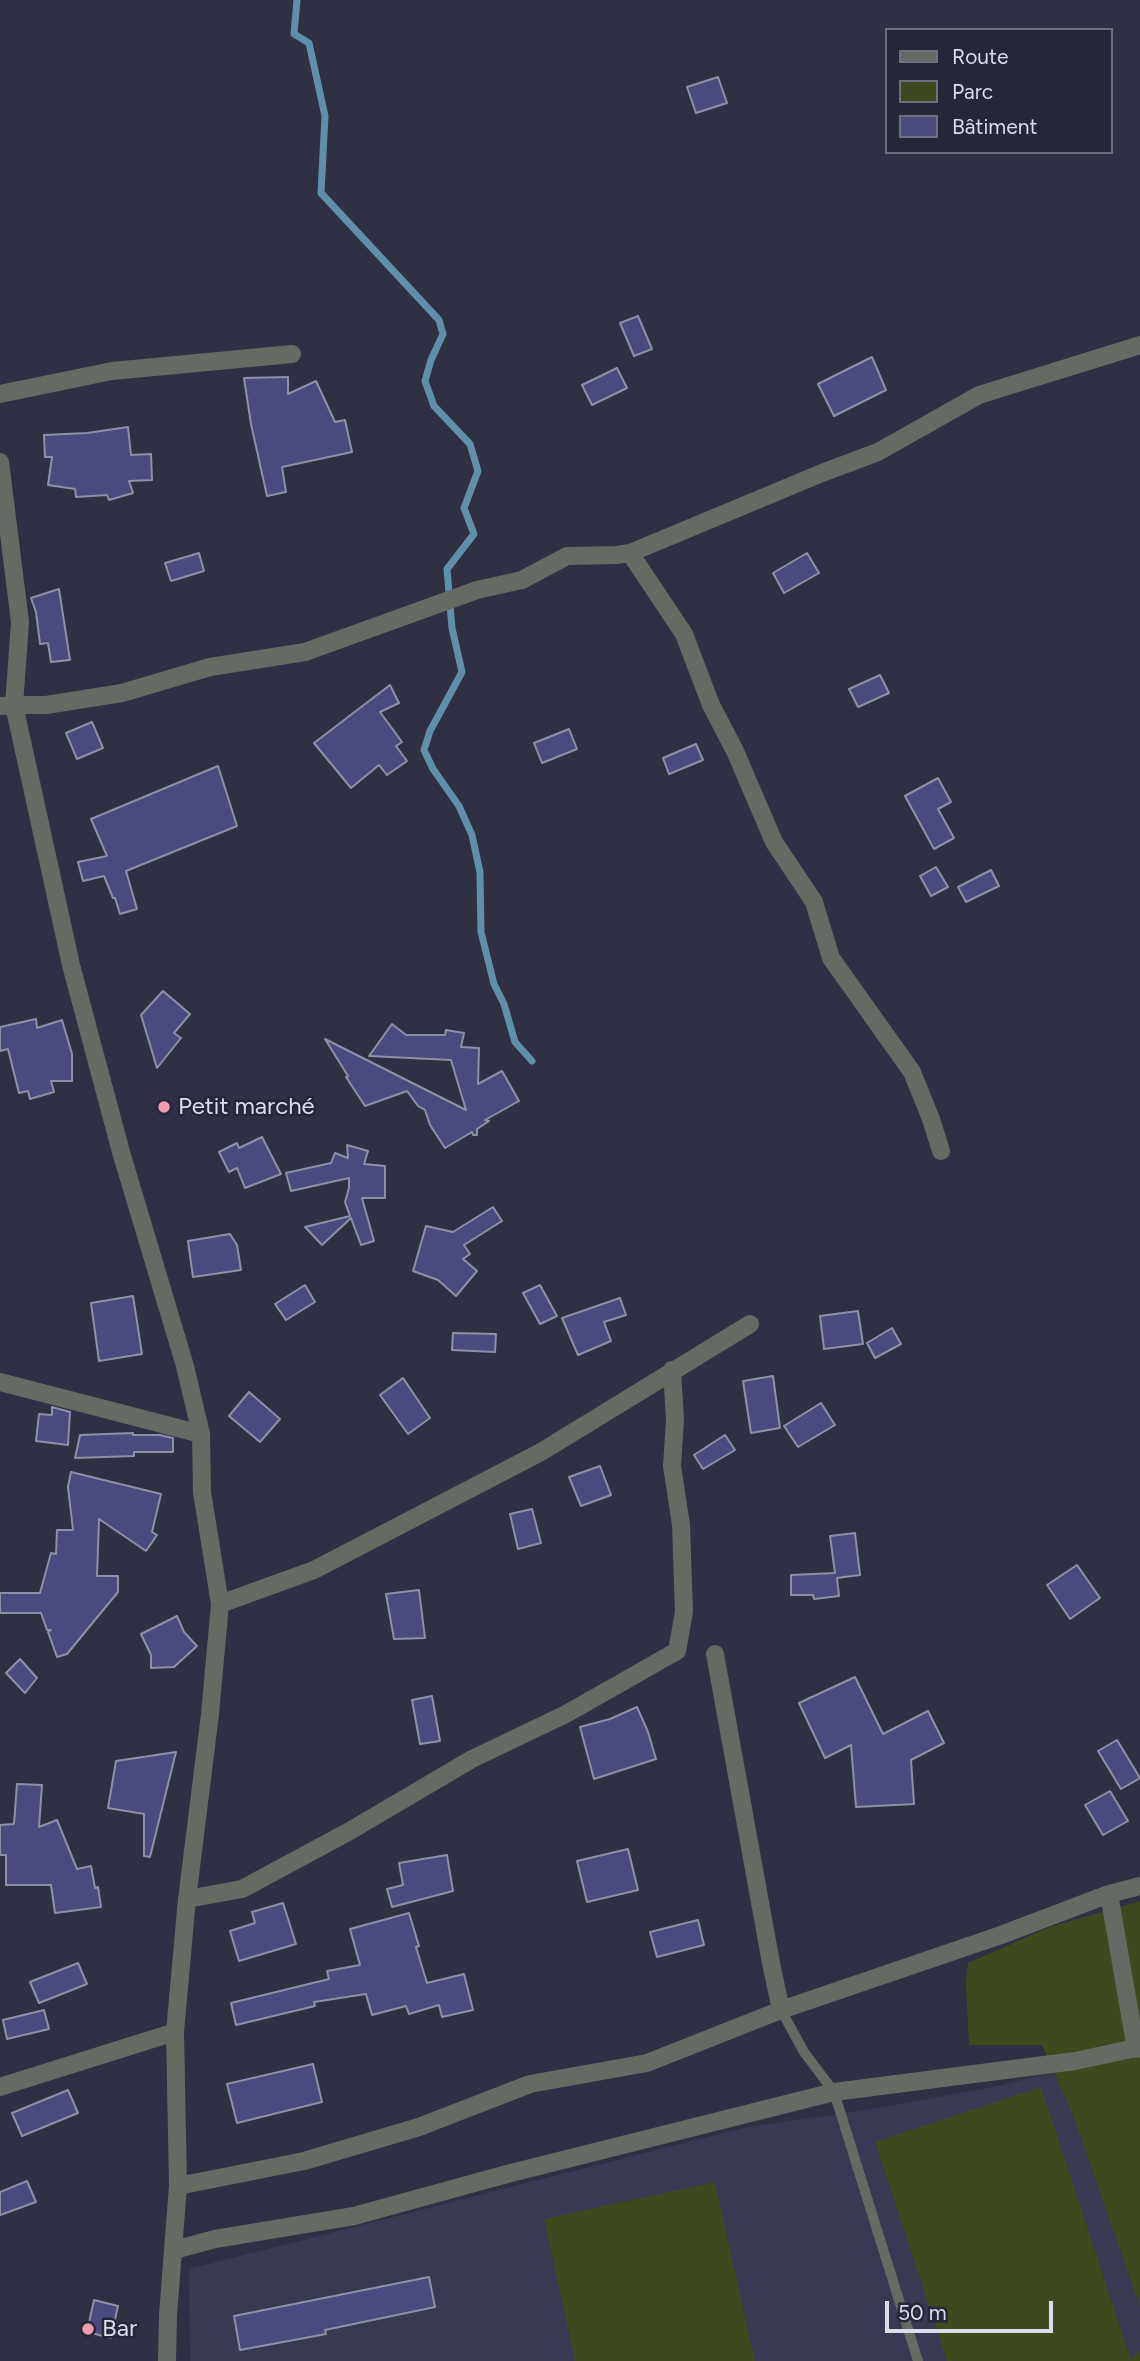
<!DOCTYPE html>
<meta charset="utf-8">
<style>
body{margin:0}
#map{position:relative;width:1140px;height:2361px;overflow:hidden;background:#2f3043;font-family:Figtree,sans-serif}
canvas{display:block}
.legend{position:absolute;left:885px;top:28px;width:228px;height:126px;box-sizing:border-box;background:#252638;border:2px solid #6e6f7f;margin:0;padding:9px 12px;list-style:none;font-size:21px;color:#dcddea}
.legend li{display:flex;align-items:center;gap:14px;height:35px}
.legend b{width:35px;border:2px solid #6e6f7f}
.scale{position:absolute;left:885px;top:2301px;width:168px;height:32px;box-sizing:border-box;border:4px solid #dcddea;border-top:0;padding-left:9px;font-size:21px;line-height:24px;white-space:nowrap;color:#dcddea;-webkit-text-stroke:5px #252638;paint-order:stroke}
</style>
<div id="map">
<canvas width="1140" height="2361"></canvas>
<ul class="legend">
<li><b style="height:9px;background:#636b62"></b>Route</li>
<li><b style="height:19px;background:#3d4a1e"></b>Parc</li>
<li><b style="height:19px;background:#4a4a7e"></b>Bâtiment</li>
</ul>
<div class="scale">50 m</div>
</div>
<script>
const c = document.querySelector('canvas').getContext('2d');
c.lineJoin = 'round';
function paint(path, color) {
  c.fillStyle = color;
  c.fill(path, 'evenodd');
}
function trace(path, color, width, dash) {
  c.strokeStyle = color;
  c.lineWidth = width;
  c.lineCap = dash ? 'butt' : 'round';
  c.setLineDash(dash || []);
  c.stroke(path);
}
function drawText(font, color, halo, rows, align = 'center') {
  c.font = font + ' Figtree,sans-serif';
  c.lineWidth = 5;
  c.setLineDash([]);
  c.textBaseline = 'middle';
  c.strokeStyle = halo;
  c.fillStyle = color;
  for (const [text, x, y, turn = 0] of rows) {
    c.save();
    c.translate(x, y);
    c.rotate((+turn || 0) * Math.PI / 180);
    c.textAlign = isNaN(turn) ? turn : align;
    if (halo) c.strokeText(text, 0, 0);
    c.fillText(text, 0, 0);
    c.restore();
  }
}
paint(new Path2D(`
 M 1140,2064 L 1140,2361 L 190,2361 L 189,2269 L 747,2127 L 867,2110 L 998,2086 L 1046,2074 Z`), '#383952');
paint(new Path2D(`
 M 1140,1901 L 1140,2307 L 1073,2115 L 1042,2045 L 969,2045 L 966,1983 L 968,1963 L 1050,1927 Z
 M 1041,2087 L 1131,2360 L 1140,2350 L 1140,2361 L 947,2361 L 875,2142 Z
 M 715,2182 L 755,2361 L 575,2361 L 544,2219 Z`), '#3d4a1e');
trace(new Path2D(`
 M 297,0 L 294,34 L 309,43 L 325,116 L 321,193 L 439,320 L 443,334 L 431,360 L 425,381 L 434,406 L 470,444 L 478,471 L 464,508 L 474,534 L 447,569 L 452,628 L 462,672 L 430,731 L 424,750 L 433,769 L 459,806 L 472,835 L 480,872 L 481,932 L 494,984 L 504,1004 L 515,1042 L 532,1061`), '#5f90ab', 7);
const building = new Path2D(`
 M 718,77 L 727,103 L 696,113 L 687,87 Z
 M 638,316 L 652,349 L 634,356 L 620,323 Z
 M 872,357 L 886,390 L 834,416 L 818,384 Z
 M 617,368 L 627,388 L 592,405 L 582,385 Z
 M 288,377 L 288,394 L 316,381 L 335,422 L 345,420 L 352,452 L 282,467 L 286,492 L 267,496 L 251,424 L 244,378 Z
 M 128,427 L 131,455 L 151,454 L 152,480 L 129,481 L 133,493 L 109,500 L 107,495 L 76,497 L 75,489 L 48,485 L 52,457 L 45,457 L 44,435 L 87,433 Z
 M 199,553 L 204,571 L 171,581 L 165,563 Z
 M 807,553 L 819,573 L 784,593 L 773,573 Z
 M 59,589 L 70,660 L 51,662 L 48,643 L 40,644 L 36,612 L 31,598 Z
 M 880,675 L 889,693 L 858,707 L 849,689 Z
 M 390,685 L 399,703 L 380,712 L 402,742 L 396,746 L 407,761 L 387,775 L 379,765 L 351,788 L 314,743 Z
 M 92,722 L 103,748 L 77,759 L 66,733 Z
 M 569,729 L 577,749 L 542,763 L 534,743 Z
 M 696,744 L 703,760 L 669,774 L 663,758 Z
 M 218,766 L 237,826 L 126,871 L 137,909 L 120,914 L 115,898 L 113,898 L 104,876 L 83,881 L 78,862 L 107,856 L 91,819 Z
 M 938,778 L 951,802 L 938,809 L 954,838 L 934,849 L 905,796 Z
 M 936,867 L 948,887 L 931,896 L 920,876 Z
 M 991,870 L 999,886 L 966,902 L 958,887 Z
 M 163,991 L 190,1014 L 174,1033 L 181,1038 L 157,1068 L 141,1015 Z
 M 36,1019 L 37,1028 L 62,1020 L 72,1054 L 72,1081 L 51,1081 L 54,1092 L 30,1099 L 28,1091 L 19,1093 L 8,1049 L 0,1051 L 0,1027 Z
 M 392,1024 L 406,1035 L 445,1035 L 446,1030 L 464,1033 L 461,1047 L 479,1048 L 478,1084 L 502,1071 L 519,1101 L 485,1120 L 489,1121 L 477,1129 L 477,1135 L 473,1135 L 472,1132 L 445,1148 L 430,1125 L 425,1110 L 418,1106 L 407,1091 L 365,1106 L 346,1077 L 348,1076 L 325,1039 L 466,1110 L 451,1060 L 369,1056 Z
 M 262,1137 L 281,1174 L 245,1188 L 237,1168 L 229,1172 L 219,1152 L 237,1143 L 239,1148 Z
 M 347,1145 L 368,1151 L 364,1164 L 385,1166 L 385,1198 L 362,1198 L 374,1241 L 361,1245 L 351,1218 L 322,1245 L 305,1227 L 350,1216 L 345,1202 L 349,1188 L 349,1178 L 291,1191 L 286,1173 L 331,1163 L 335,1153 L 348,1158 Z
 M 493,1207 L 502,1221 L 464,1245 L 470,1254 L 463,1259 L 477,1271 L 456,1296 L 438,1280 L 413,1271 L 426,1226 L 453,1232 Z
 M 230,1234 L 237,1245 L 241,1270 L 193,1277 L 188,1241 Z
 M 305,1285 L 315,1302 L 286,1320 L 275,1304 Z
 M 540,1285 L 557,1316 L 540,1324 L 523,1293 Z
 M 133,1296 L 142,1354 L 99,1361 L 91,1303 Z
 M 620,1298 L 626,1315 L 604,1322 L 611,1341 L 578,1355 L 562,1318 Z
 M 858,1311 L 863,1344 L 824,1349 L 820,1316 Z
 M 892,1328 L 901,1344 L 875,1358 L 867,1343 Z
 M 453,1333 L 496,1334 L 495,1352 L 452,1350 Z
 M 773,1376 L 780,1428 L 751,1433 L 743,1381 Z
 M 403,1378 L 430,1418 L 408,1434 L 380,1395 Z
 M 249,1392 L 280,1419 L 260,1442 L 229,1416 Z
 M 821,1403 L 835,1425 L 798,1447 L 784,1426 Z
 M 52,1407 L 70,1412 L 68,1445 L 36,1441 L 39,1414 L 52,1415 Z
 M 133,1433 L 133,1435 L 160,1435 L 173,1438 L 173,1452 L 134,1452 L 134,1456 L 75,1458 L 80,1435 Z
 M 725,1435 L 735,1450 L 703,1469 L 694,1455 Z
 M 600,1466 L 611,1495 L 581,1506 L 569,1477 Z
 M 71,1472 L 161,1494 L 152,1532 L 157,1535 L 146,1551 L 99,1519 L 97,1576 L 118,1576 L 118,1592 L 67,1654 L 57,1657 L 48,1632 L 51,1630 L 47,1630 L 41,1613 L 0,1613 L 0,1593 L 40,1593 L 51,1553 L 56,1554 L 57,1530 L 73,1530 L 68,1487 Z
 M 532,1509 L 541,1543 L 518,1549 L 510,1514 Z
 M 855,1533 L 860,1575 L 837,1578 L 839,1596 L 814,1599 L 813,1595 L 791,1595 L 791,1575 L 835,1573 L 830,1536 Z
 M 1077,1565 L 1100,1598 L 1070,1619 L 1047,1585 Z
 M 419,1590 L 425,1638 L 394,1639 L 386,1594 Z
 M 177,1616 L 184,1632 L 197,1646 L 174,1667 L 151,1668 L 151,1655 L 141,1634 Z
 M 20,1659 L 37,1678 L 25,1693 L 6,1673 Z
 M 855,1677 L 883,1734 L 928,1711 L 944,1743 L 911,1760 L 914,1804 L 856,1807 L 851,1745 L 825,1758 L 799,1703 Z
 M 432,1696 L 440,1741 L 420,1744 L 412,1700 Z
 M 637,1707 L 648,1732 L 656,1759 L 594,1779 L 580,1727 L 610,1719 Z
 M 1117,1740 L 1140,1778 L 1121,1789 L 1098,1751 Z
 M 176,1752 L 150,1857 L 144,1856 L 144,1814 L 108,1808 L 116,1761 Z
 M 17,1784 L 42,1785 L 39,1827 L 57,1820 L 77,1869 L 91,1866 L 95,1888 L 98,1887 L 101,1907 L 55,1913 L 51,1885 L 6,1885 L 6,1855 L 0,1855 L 0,1825 L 14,1824 Z
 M 1110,1791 L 1128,1821 L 1103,1835 L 1085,1805 Z
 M 628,1849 L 638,1890 L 587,1902 L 577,1861 Z
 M 447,1855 L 453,1891 L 392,1907 L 387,1889 L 403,1885 L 399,1863 Z
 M 283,1903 L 296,1944 L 239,1961 L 230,1931 L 255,1923 L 252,1912 Z
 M 409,1913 L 419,1946 L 416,1947 L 427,1983 L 464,1974 L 473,2010 L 442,2017 L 439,2005 L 409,2014 L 406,2006 L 372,2015 L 366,1994 L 314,2002 L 315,2006 L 236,2025 L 231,2003 L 329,1979 L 327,1971 L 360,1965 L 350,1929 Z
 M 698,1920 L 704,1945 L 657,1957 L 650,1932 Z
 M 78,1963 L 87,1984 L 39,2003 L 30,1982 Z
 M 44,2010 L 49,2029 L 7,2039 L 3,2020 Z
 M 313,2064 L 322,2102 L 237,2123 L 227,2084 Z
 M 68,2090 L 78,2113 L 22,2136 L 12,2113 Z
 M 27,2181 L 36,2202 L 0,2215 L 0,2192 Z
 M 429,2277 L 435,2307 L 325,2330 L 326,2334 L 240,2350 L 234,2316 Z
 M 94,2300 L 118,2306 L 111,2338 L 87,2332 Z`);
paint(building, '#4a4a7e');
trace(building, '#8e90a7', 2);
trace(new Path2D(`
 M 781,2010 L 804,2052 L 834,2092 L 918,2361`), '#636b62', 10);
trace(new Path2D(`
 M 0,394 L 112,371 L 292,354
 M 0,462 L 20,622 L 14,705 L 46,705 L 122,693 L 210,667 L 305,652 L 477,590 L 522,580 L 567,556 L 617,555 L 630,553 L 822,473 L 878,452 L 979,395 L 1140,345
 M 630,553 L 684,634 L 711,705 L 735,751 L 774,842 L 814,902 L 831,958 L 912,1072 L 931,1119 L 941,1151
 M 0,706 L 14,705 L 71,965 L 121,1152 L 185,1366 L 201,1434 L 202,1492 L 220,1604 L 210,1714 L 187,1899 L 175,2032 L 178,2186 L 168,2315 L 167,2361
 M 0,1382 L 201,1434
 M 220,1604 L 314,1570 L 541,1452 L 750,1324
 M 715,1654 L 771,1963 L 781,2010
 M 1109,1894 L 1136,2049
 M 187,1899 L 242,1889 L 348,1832 L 472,1759 L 566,1714 L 677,1651 L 684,1612 L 681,1525 L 672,1466 L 675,1420 L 672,1370
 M 0,2087 L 175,2032
 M 178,2186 L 304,2161 L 419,2127 L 530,2084 L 647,2063 L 781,2010 L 1001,1935 L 1109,1894 L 1140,1886
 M 174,2250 L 215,2239 L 354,2216 L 507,2174 L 834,2092 L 1075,2061 L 1140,2047`), '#636b62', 18);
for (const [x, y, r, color] of [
 [164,1107,7,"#f29ab0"],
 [88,2329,7,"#f29ab0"]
]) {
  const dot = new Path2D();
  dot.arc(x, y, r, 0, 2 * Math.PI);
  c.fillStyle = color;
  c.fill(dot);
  trace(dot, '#252638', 2.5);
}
drawText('24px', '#dcddea', '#252638', [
 ["Petit marché",178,1107],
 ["Bar",102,2329]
], 'left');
</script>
